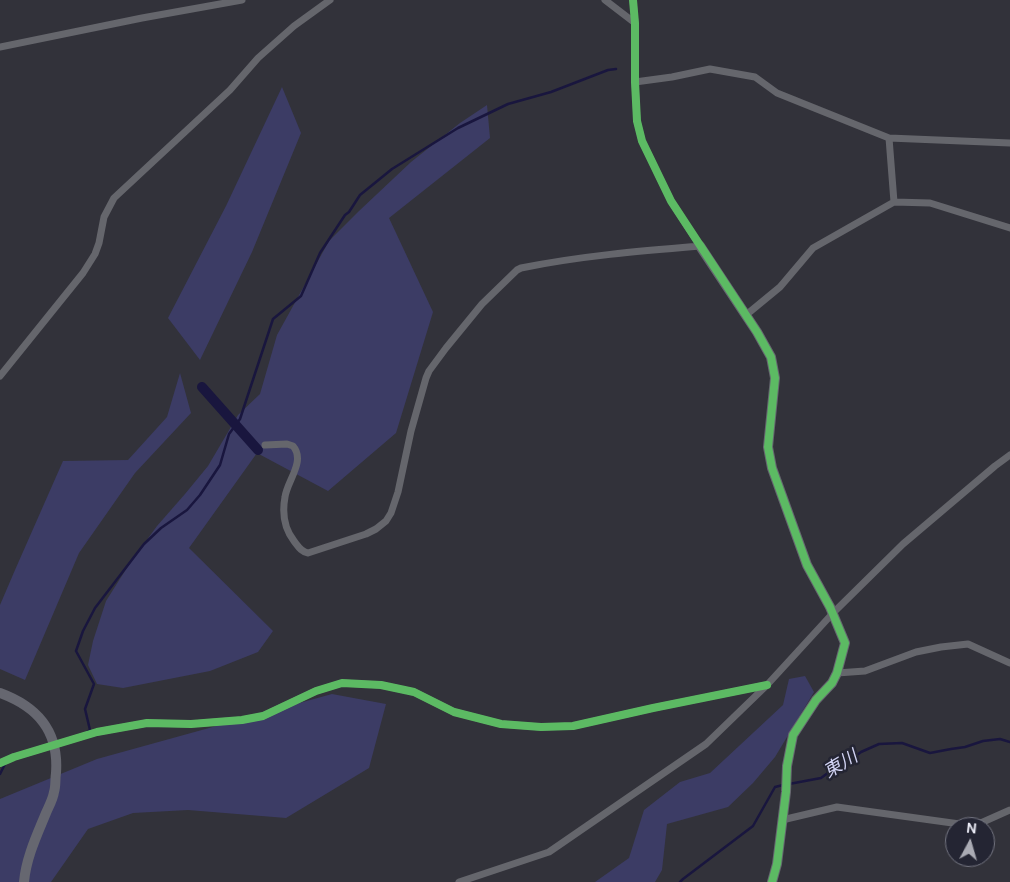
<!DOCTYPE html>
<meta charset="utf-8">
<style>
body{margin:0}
#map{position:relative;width:1010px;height:882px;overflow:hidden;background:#32323a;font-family:"DM Sans",sans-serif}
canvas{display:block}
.north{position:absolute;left:945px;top:817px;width:50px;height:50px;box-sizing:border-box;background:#242533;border:1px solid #747581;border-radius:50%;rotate:6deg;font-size:14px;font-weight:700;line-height:20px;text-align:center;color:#ebecf6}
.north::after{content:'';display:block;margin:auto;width:18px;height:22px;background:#aaabb4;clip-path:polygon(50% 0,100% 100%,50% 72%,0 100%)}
</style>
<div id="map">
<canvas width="1010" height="882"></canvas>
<div class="north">N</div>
</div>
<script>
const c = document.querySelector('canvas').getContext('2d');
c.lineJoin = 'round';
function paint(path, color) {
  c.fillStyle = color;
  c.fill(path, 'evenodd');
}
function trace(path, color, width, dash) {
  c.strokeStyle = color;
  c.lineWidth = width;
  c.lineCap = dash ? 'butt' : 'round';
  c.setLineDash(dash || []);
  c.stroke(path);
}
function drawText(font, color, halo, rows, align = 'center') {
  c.font = font + ' "DM Sans","Noto Sans JP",sans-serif';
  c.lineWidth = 5;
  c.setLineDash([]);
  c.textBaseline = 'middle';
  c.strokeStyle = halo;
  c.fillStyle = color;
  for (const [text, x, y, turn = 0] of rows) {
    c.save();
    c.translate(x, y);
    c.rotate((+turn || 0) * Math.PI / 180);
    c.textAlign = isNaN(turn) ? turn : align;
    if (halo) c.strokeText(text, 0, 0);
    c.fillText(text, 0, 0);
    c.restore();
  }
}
paint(new Path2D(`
 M 282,87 L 301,133 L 252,252 L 200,360 L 168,318 L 226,206 Z
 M 487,105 L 490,138 L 389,218 L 433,312 L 396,433 L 328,491 L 257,453 L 189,548 L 273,631 L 258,652 L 210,671 L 123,688 L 97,684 L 88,665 L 93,641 L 106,601 L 130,563 L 157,526 L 185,494 L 208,466 L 238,415 L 260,394 L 277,335 L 329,241 L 359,211 L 411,162 L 460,123 Z
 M 180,373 L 191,413 L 135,473 L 79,553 L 25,680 L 0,669 L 0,605 L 15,570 L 63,461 L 128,460 L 167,417 Z
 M 805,676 L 814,692 L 775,757 L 753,783 L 728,807 L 667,824 L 662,870 L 655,882 L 595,882 L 629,858 L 644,810 L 680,782 L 710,773 L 783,705 L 789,679 Z
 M 332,694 L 386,704 L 369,768 L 286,818 L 188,810 L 133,813 L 88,829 L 51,882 L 0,882 L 0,799 L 97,759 Z`), '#3c3c65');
trace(new Path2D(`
 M 88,731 L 90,730 L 85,709 L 94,684 L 76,651 L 83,631 L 95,608 L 144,544 L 161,528 L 187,510 L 200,495 L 220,465 L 229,434 L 240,419 L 273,319 L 301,296 L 320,253 L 345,215 L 349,212 L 360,195 L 392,169 L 458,128 L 508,104 L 551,92 L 608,70 L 616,69
 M 0,774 L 5,764
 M 789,784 L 821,778 L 847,759 L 853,758 L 861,752 L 879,744 L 902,743 L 930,753 L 951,749 L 965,747 L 983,741 L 1000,739 L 1010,742
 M 680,882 L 683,879 L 753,826 L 775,787 L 783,785`), '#19163e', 2.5);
trace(new Path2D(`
 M 202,387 L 258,450`), '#19163e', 10);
trace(new Path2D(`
 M 605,0 L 635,23
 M 0,47 L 142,18 L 242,0
 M 635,82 L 672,77 L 710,69 L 755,77 L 777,93 L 889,138 L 1010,143
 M 889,138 L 894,202
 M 746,315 L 780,287 L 813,248 L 894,202 L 930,203 L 1010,228
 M 0,376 L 83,273 L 95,254 L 99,243 L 104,217 L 114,198 L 230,90 L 258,58 L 294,26 L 330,0
 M 265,445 L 287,444 L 293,446 C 306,461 287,481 285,497 C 282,513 284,528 294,541 C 298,546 301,552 308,553 L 366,534 L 376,529 L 386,521 L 391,513 L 398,492 L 411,431 L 426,378 L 429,371 L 446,348 L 482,304 L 517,270 L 521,268 C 580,256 640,251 700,246 L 671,201 L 642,141 L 637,121 L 635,82 L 635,23 L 633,0
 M 837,673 L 865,671 L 916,652 L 941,647 L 968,644 L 1010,663
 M 0,763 L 14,757 L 97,732 L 147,723 L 191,724 L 242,720 L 263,716 L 316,691 L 342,683 L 381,685 L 414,692 L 454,712 L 501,724 L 541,727 L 573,726 L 653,708 L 767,685
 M 782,820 L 837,807 L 974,826 L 1010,810
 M 459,882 L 549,852 L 706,744 L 767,685 L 833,613 L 903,544 L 995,466 L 1010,455`), '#65666c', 7);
trace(new Path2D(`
 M 700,246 L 757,332 L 771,357 L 775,378 L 768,447 L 772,468 L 807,565 L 830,607 L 845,643 L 837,673 L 832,683 L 816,700 L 793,735 L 787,766 L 786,792 L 777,864 L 772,882
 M 0,693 C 38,707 59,731 56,773 C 55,779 56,786 54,792 C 53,799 49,806 46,813 C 37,835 26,858 24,882`), '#666770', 10);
trace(new Path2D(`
 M 633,0 L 635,23 L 635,82 L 637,121 L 642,141 L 671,201 L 757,332 L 771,357 L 775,378 L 768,447 L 772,468 L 807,565 L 830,607 L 845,643 L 837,673 L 832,683 L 816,700 L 793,735 L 787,766 L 786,792 L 777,864 L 772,882
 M 0,763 L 14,757 L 97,732 L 147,723 L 191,724 L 242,720 L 263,716 L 316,691 L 342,683 L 381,685 L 414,692 L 454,712 L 501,724 L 541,727 L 573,726 L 653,708 L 767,685`), '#5cba63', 8);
drawText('italic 18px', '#d2d4f4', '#242533', [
 ["東川",841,765,-31]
]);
</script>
